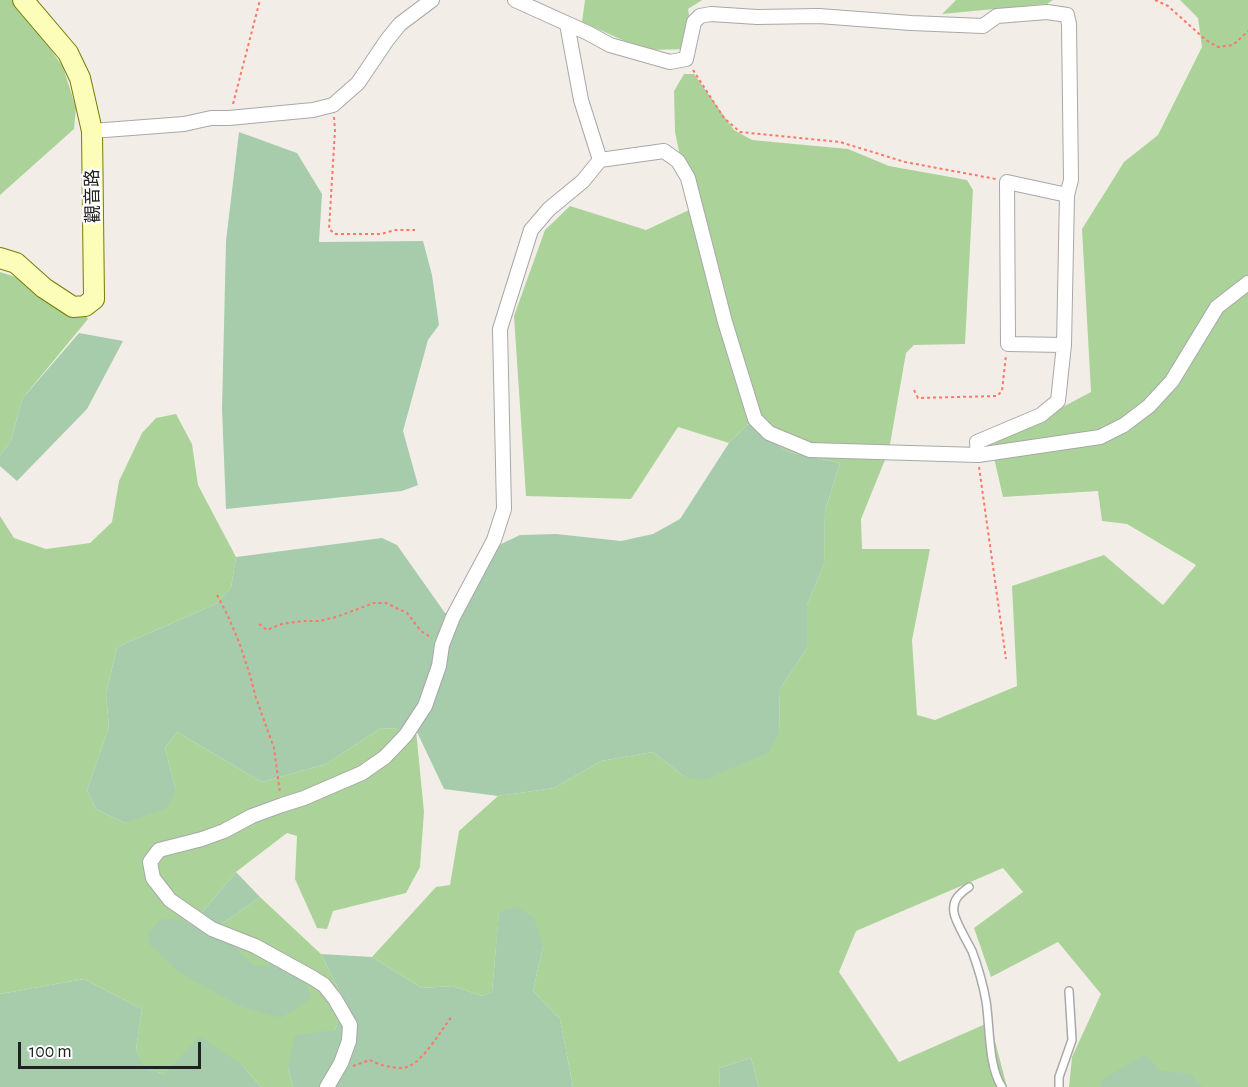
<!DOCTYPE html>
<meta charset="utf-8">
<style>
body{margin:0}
#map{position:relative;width:1248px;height:1087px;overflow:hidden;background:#f2eee7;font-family:"Alegreya Sans",sans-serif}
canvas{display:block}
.scale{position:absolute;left:18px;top:1042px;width:183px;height:27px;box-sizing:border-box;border:3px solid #212121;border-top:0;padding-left:8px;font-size:18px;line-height:21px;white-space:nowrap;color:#212121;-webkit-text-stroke:4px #fff;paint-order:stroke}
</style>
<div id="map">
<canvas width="1248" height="1087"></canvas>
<div class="scale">100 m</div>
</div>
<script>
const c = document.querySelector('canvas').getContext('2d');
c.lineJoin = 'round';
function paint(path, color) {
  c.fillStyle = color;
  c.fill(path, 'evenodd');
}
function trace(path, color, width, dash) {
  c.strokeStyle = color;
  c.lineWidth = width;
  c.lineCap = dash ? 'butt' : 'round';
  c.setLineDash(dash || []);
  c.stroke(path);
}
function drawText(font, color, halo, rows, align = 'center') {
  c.font = font + ' "Alegreya Sans","Noto Sans TC",sans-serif';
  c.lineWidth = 4.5;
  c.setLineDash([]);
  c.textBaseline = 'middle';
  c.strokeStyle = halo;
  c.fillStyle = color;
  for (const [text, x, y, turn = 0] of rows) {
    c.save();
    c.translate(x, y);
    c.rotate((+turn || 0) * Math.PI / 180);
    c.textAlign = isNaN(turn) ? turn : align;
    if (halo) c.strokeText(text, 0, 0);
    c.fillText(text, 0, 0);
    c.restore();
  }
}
paint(new Path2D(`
 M 0,0 L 16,0 L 63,67 L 76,108 L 74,129 L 0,195 Z
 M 585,0 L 702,0 L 688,9 L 695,49 L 645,50 L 582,22 Z
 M 956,0 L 1053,0 L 1047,4 L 942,14 Z
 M 1180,0 L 1248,0 L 1248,1087 L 1069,1087 L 1072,1057 L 1101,994 L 1058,942 L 991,977 L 974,928 L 1023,892 L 1003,868 L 856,931 L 839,972 L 899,1062 L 990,1022 L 1007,1087 L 759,1087 L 751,1058 L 719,1068 L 720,1087 L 573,1087 L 560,1019 L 533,991 L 543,946 L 499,913 L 492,992 L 482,996 L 453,986 L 422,988 L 372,957 L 436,887 L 450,885 L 459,831 L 498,796 L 554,788 L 601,761 L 653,752 L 685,777 L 779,733 L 780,689 L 807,648 L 807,605 L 824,564 L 825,511 L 840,463 L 788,452 L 748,424 L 729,443 L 678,427 L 631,499 L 526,496 L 514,316 L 545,230 L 570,206 L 646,230 L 691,209 L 675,132 L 674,91 L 684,74 L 694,74 L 734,130 L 752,140 L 848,149 L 889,166 L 967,180 L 973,190 L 965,344 L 914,345 L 906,353 L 889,450 L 861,519 L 862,549 L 930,549 L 912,640 L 917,715 L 935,720 L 1017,686 L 1012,586 L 1104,555 L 1163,605 L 1196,565 L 1127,524 L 1102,521 L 1098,491 L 1003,497 L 991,445 L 1091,392 L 1082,229 L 1124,162 L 1158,135 L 1202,47 L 1198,18 Z
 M 0,272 L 71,295 L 88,319 L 22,399 L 11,441 L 0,455 Z
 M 176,414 L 192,444 L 198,485 L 236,557 L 231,588 L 216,604 L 117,647 L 106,694 L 109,727 L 87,790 L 96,809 L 125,823 L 176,790 L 165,748 L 177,732 L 262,782 L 326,764 L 381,728 L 416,730 L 424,812 L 420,867 L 406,893 L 333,911 L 327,929 L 317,928 L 295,879 L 297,836 L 287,833 L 236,872 L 194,922 L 254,967 L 216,928 L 260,897 L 321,954 L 345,1002 L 335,1030 L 288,1067 L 293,1087 L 261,1087 L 243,1066 L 164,1074 L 143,1068 L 136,1049 L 142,1009 L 84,979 L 0,994 L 0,516 L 14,538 L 46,549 L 90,543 L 112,522 L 119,481 L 142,433 L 156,418 Z`), '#abd399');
paint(new Path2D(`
 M 239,132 L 297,153 L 322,194 L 319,242 L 423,241 L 432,275 L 439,325 L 428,340 L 403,431 L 418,485 L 402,491 L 226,509 L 222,409 L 226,241 Z
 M 79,333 L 123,341 L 87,409 L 17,481 L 0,466 L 0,455 L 11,441 L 22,399 Z
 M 748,424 L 788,452 L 840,463 L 825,511 L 824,564 L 807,605 L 807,648 L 780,689 L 779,733 L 769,752 L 705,780 L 685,777 L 653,752 L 601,761 L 554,788 L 498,796 L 444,789 L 416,730 L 381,728 L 326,764 L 262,782 L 177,732 L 165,748 L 176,790 L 167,808 L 125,823 L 96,809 L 87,790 L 109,727 L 106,694 L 117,647 L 216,604 L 231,588 L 236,557 L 382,538 L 397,545 L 445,613 L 462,613 L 495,547 L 520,535 L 556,534 L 621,541 L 653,534 L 680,519 L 729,443 Z
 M 236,872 L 260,897 L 216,928 L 254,966 L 299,965 L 312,998 L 281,1018 L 237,1005 L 179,972 L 149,944 L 148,933 L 162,918 L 194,922 Z
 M 517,907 L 534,918 L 543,946 L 533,991 L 560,1019 L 573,1087 L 293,1087 L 288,1067 L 295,1035 L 335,1030 L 345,1002 L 321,954 L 372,957 L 422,988 L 453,986 L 482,996 L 492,992 L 499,912 Z
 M 84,979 L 142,1009 L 136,1049 L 144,1068 L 164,1074 L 200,1036 L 243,1066 L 261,1087 L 0,1087 L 0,994 Z
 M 1145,1054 L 1159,1070 L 1191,1074 L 1202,1087 L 1101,1087 L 1100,1081 Z
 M 751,1058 L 759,1087 L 720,1087 L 719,1068 Z`), '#a6ccac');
const lane = new Path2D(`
 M 969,887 C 959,894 952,900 954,913 C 956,923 967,941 972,951 C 978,967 983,984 986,1001 C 990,1025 988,1067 1002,1087
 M 1059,1087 L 1059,1077 L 1072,1040 L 1069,991`);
const street = new Path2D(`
 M 515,0 L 588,33 L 610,45 L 670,62 L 686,59 L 694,22 L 700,16 L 711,14 L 757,17 L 819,16 L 911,23 L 983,26 L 997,16 L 1047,12 L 1067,15 L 1069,24 L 1071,180 L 1067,195 L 1064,345 L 1058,401 L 1041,415 L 977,442 L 978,455
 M 92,131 L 184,124 L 211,118 L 229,118 L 313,110 L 333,105 L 358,83 L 387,40 L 400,24 L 432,0
 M 600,160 L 664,151 L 678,161 L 688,178 L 725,322 L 755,419 L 769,433 L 810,450 L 978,455 L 1100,437 L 1124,425 L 1149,406 L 1172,381 L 1217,307 L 1248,283
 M 1064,345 L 1008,344 L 1007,182 L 1067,195
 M 327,1087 L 341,1063 L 349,1041 L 350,1025 L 335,999 L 324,985 L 313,978 L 255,946 L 212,929 L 170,900 L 153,878 L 150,862 L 159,850 L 202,839 L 224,831 L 252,816 L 282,805 L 304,798 L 362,773 L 385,757 L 406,735 L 425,706 L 439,666 L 442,645 L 453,617 L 494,540 L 504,509 L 500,329 L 531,230 L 549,209 L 583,181 L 600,160 L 581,100 L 567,24`);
const secondary = new Path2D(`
 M 0,258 L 16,263 L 44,288 L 73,307 L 85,306 L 94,299 L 92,131 L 80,78 L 68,53 L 23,0`);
trace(lane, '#a8a8a8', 10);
trace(street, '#a8a8a8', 16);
trace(secondary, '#737f00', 22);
trace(new Path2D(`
 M 1155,0 L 1168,6 L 1206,40 L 1218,47 L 1233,45 L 1248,31
 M 693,70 L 724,118 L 740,132 L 840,142 L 905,162 L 996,179
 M 233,104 L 260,0
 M 334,117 L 335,130 L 329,229 L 335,234 L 381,234 L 395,230 L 415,230
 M 914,390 L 918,398 L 997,396 L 1002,391 L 1006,355
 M 979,467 L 1006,659
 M 217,595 L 228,616 L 239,642 L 249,672 L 256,698 L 274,748 L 280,793
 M 259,624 L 267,630 L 281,624 L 303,621 L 319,621 L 336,617 L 374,603 L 386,603 L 407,613 L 421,631 L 432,638
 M 353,1066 L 370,1060 C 379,1065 397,1070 407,1067 C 423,1062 442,1029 452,1016`), '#ff776a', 2, [3, 3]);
trace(lane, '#fff', 7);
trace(street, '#fff', 14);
trace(secondary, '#fbfdb9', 20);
drawText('18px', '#212121', '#fff', [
 ["觀音路",93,196,-91]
]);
</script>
